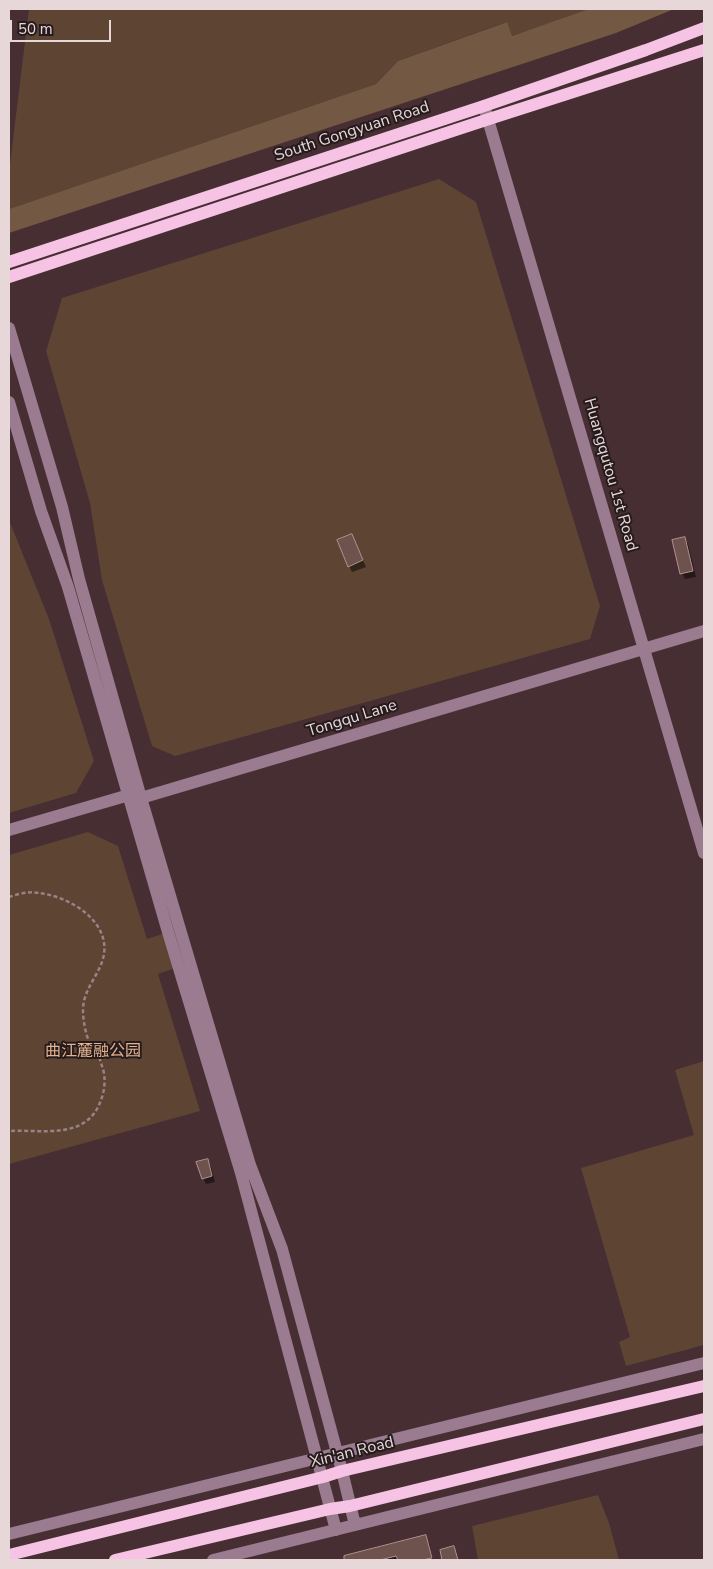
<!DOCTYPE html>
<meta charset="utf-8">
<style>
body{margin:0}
#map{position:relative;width:713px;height:1569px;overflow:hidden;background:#472e33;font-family:"Nunito Sans",sans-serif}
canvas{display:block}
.frame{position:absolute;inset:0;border:10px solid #e7d7d9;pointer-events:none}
.scale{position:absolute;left:10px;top:20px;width:101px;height:22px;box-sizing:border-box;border:2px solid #e7d7d9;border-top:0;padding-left:6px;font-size:15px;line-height:18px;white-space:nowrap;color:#e7d7d9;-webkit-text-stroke:4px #251a1c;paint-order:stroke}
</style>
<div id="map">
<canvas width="713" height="1569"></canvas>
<div class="frame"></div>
<div class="scale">50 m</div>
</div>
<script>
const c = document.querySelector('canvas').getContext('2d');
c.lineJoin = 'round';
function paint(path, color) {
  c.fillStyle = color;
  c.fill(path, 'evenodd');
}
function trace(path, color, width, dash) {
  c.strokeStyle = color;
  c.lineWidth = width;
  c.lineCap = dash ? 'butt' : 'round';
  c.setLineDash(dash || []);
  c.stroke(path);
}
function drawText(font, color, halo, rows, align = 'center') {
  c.font = font + ' "Nunito Sans","Noto Sans SC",sans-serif';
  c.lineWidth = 4;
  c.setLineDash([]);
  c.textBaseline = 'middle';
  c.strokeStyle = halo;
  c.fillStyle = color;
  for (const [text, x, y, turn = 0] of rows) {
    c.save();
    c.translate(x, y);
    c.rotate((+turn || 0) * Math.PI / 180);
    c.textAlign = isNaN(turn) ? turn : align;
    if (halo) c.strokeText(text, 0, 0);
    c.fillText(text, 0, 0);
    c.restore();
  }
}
paint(new Path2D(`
 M 29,9 L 597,9 L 511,36 L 506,22 L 398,61 L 376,84 L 9,209 L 9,172 Z
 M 439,179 L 476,202 L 600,606 L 590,639 L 175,756 L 152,746 L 102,580 L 90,503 L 46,351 L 62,298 Z
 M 9,520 L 49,619 L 94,761 L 76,793 L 9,813 Z
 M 88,832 L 118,846 L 147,939 L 168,932 L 178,967 L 158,974 L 200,1111 L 9,1164 L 9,855 Z
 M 704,1061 L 704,1345 L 626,1366 L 619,1342 L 630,1337 L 581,1168 L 694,1135 L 675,1070 Z
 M 598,1495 L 609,1523 L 619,1560 L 478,1560 L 472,1526 Z`), '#5d4433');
paint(new Path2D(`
 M 589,9 L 674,9 L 616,33 L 9,233 L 9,209 L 376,84 L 398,61 L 507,22 L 512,36 Z`), '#735844');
paint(new Path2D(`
 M 352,535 L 366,567 L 352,572 L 349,566 Z
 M 684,538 L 688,544 L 696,577 L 685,579 L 682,573 Z
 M 208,1161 L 211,1167 L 215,1182 L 206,1184 L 203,1178 Z
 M 425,1537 L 429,1543 L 433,1560 L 340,1560 Z`), '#0007');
const building = new Path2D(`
 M 352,534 L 363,560 L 348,567 L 337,540 Z
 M 685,537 L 693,571 L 680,574 L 672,540 Z
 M 208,1159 L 212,1176 L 202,1179 L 196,1162 Z
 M 426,1535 L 432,1558 L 422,1560 L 398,1560 L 396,1556 L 380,1560 L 344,1560 L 344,1556 Z
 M 454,1546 L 458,1560 L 442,1560 L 440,1550 Z`);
paint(building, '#6e524d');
trace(building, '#b1928c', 1);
trace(new Path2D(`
 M 9,897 C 18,894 29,891 39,893 C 67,896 109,919 104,954 C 101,974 83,988 83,1010 C 83,1022 86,1035 91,1047 C 93,1050 96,1052 98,1056 C 100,1058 101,1063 102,1066 C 106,1076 105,1090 101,1100 C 87,1141 42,1129 9,1131`), '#978286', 2.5, [4, 2.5]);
trace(new Path2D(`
 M 484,106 L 704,853
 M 9,328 L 62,507 L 79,579 L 141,798 L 250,1165 L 282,1249 L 342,1471 L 355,1525
 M 9,402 L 41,511 L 68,587 L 168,932 L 241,1173 L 336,1530
 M 9,830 L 129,795 L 141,798 L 704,631
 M 9,1534 L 704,1363
 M 213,1560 L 704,1439`), '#9a7b8f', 12);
trace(new Path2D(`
 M 9,262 L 484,106 L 646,50 L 704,28
 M 9,277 L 489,119 L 704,50
 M 9,1555 L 323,1477 L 342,1471 L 704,1386
 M 115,1560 L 330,1509 L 350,1506 L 704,1419`), '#f7c3e4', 12);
drawText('16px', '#e7d7d9', '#251a1c', [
 ["South Gongyuan Road",352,132,-18],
 ["Huangqutou 1st Road",610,475,74],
 ["Tongqu Lane",352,719,-17],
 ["Xin'an Road",352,1453,-14]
]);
drawText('16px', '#e5b28e', '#251a1c', [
 ["曲江麓融公园",93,1052]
]);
</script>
